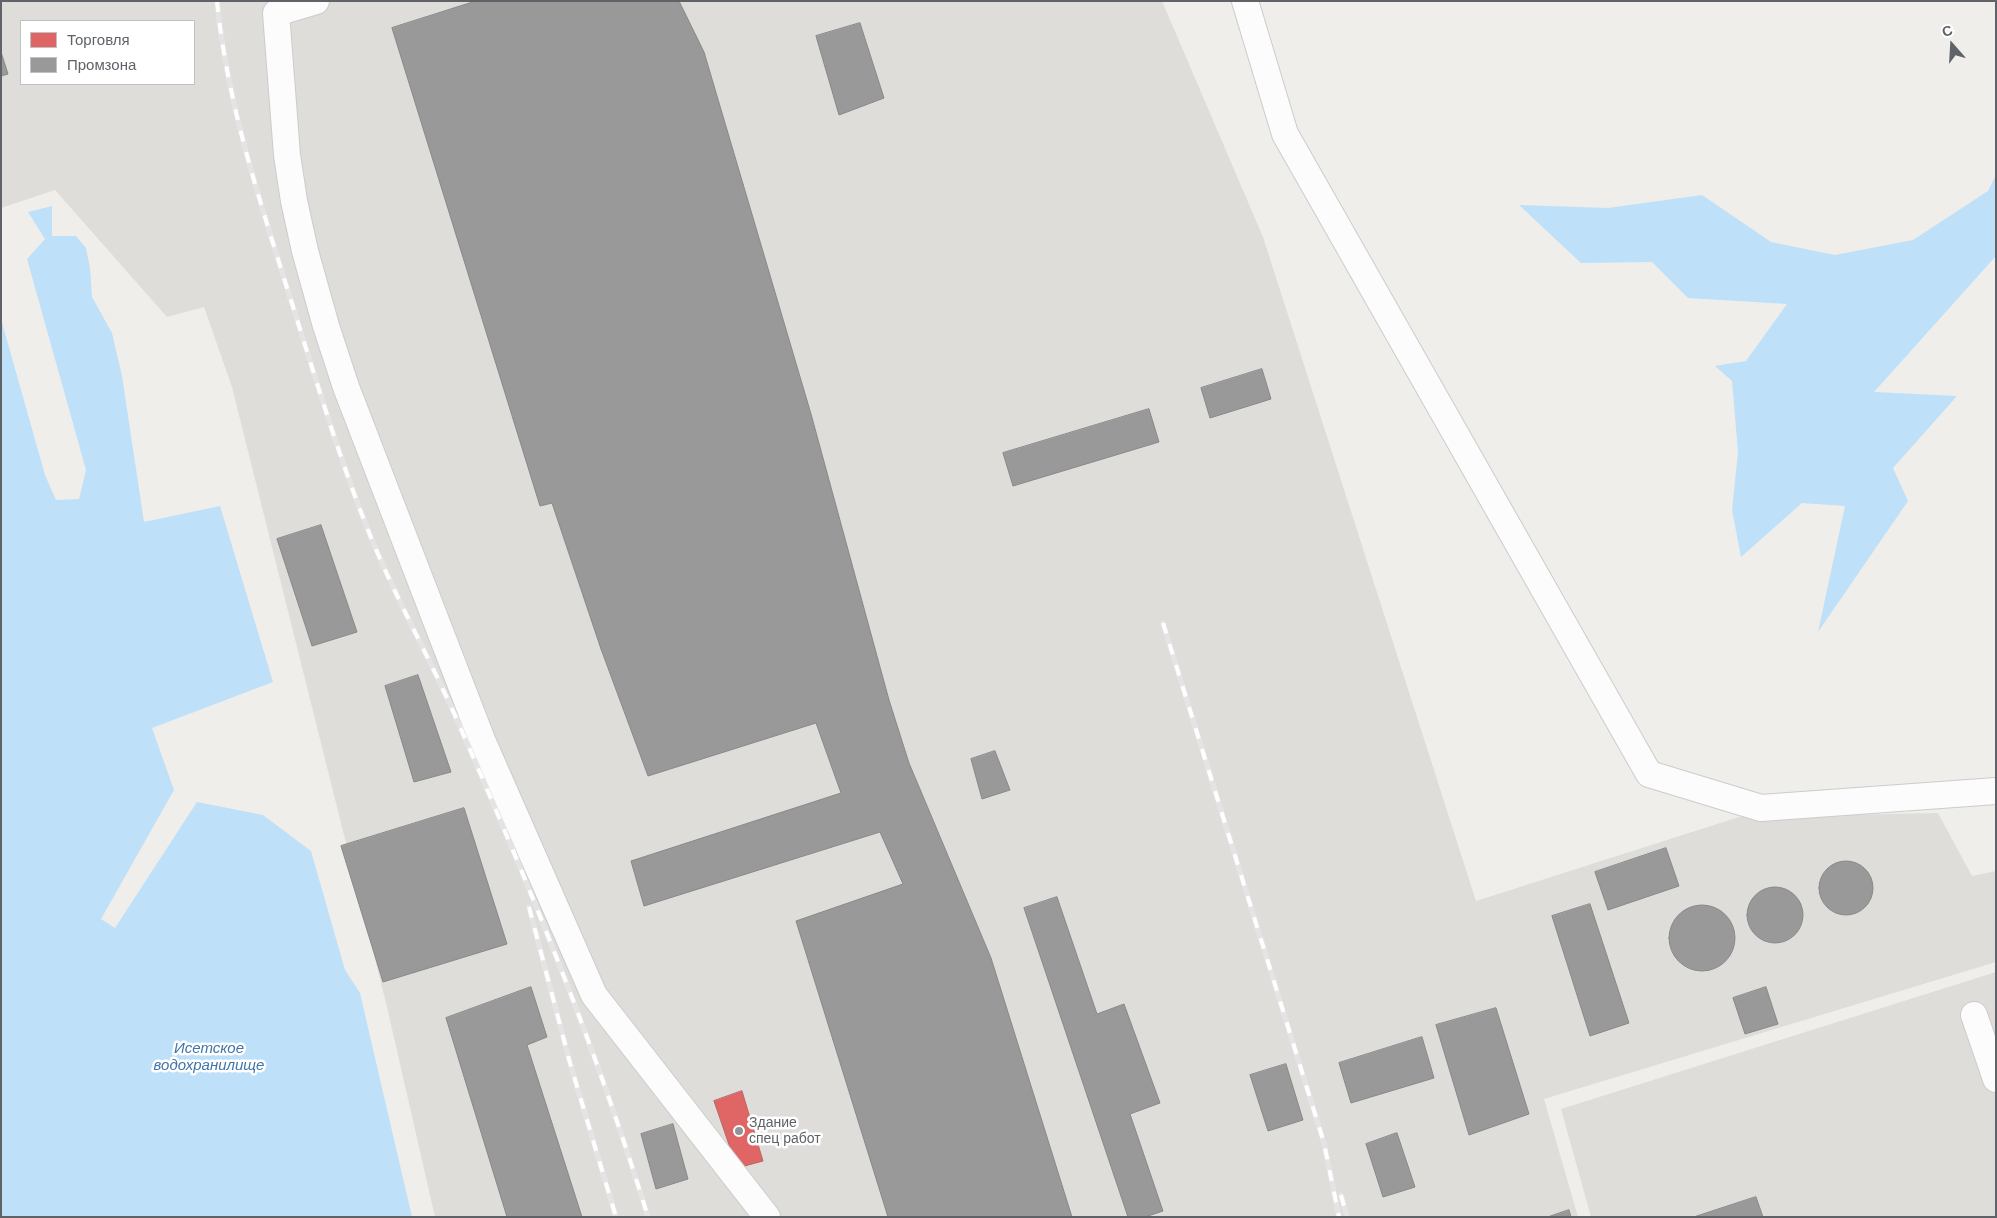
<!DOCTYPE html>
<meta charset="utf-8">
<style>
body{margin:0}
#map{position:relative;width:1997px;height:1218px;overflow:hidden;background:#efeeea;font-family:Helvetica,sans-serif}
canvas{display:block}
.frame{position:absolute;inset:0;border:2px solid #5f6368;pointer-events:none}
.legend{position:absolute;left:20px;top:20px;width:175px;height:65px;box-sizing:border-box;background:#fff;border:1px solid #bfc1c3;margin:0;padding:6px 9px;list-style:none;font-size:15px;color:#5f6368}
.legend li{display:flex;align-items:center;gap:10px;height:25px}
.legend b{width:25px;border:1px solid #bfc1c3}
.north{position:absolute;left:1927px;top:20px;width:50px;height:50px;-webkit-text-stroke:4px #fff;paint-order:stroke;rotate:341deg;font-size:14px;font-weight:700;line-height:20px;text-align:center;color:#5f6368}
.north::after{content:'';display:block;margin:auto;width:18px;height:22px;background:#5f6368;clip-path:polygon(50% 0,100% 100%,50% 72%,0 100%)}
</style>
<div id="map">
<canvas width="1997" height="1218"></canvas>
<div class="frame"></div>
<ul class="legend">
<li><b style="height:14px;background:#e06666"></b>Торговля</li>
<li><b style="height:14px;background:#999"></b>Промзона</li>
</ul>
<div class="north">С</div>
</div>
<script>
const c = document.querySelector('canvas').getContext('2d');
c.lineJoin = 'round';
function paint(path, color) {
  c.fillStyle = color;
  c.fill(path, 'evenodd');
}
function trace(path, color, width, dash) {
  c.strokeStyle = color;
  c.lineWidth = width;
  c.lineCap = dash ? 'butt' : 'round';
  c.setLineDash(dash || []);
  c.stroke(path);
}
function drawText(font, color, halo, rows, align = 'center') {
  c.font = font + ' Helvetica,sans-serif';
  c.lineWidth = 5;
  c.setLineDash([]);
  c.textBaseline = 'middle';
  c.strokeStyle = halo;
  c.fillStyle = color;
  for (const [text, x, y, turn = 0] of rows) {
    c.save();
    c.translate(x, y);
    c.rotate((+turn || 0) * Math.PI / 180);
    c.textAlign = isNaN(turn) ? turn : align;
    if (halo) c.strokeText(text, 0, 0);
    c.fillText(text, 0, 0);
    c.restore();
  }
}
paint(new Path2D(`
 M 1,1 L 1162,1 L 1263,237 L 1476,901 L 1739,817 L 1938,813 L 1972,876 L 1996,871 L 1996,962 L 1544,1099 L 1578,1217 L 435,1217 L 387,1007 L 232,387 L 204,307 L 167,317 L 55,190 L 1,208 ZM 21,21 L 194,21 L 194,84 L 21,84 Z
 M 1996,972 L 1996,1217 L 1591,1217 L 1561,1109 Z`), '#dfddda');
paint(new Path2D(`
 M 1996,175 L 1996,256 L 1874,392 L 1957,396 L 1893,468 L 1908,501 L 1818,632 L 1845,506 L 1802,503 L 1741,557 L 1732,510 L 1738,452 L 1732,381 L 1715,366 L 1746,361 L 1787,304 L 1688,298 L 1652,262 L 1581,263 L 1519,205 L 1608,208 L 1702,195 L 1771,242 L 1835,255 L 1913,240 L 1988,191 Z
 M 52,206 L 52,236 L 76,236 L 86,248 L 90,268 L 92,297 L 112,333 L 122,376 L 144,522 L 220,506 L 273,682 L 152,728 L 174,790 L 101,919 L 115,928 L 197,802 L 263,815 L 311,851 L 345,970 L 360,993 L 412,1217 L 1,1217 L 1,319 L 45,475 L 56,500 L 79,499 L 86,470 L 27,259 L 45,239 L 28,212 Z`), '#bfe0f9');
const shops = new Path2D(`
 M 742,1091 L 763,1161 L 737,1168 L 714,1101 Z`);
paint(shops, '#e06666');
trace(shops, '#b96567', 1);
const industry = new Path2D(`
 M 476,1 L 679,1 L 704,52 L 811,414 L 889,700 L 909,763 L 991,958 L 1072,1217 L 888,1217 L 796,921 L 903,884 L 880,832 L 644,906 L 631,861 L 841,793 L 816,723 L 648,776 L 601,649 L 552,503 L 540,506 L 392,28 Z
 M 860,23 L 884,98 L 839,115 L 816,36 Z
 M 1,52 L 8,74 L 1,76 Z
 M 1262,369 L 1271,399 L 1210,418 L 1201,388 Z
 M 1149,409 L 1159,442 L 1013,486 L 1003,453 Z
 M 321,525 L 357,632 L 312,646 L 277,539 Z
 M 418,675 L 451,772 L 414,782 L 385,686 Z
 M 995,751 L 1010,790 L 982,799 L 971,759 Z
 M 464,808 L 507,944 L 383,982 L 341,846 Z
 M 1666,848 L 1679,886 L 1608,910 L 1595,872 Z
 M1819 888a27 27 0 1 1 54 0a27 27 0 1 1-54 0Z
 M1747 915a28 28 0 1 1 56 0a28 28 0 1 1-56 0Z
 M 1057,897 L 1097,1014 L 1124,1004 L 1160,1103 L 1130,1114 L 1163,1211 L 1145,1217 L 1128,1217 L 1024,908 Z
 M 1590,904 L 1629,1023 L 1590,1036 L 1552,916 Z
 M1669 938a33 33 0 1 1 66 0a33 33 0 1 1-66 0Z
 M 531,987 L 547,1037 L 527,1045 L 582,1217 L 507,1217 L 446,1018 Z
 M 1766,987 L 1778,1024 L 1745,1034 L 1733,998 Z
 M 1496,1008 L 1529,1114 L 1469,1135 L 1436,1025 Z
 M 1422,1037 L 1434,1078 L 1351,1103 L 1339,1063 Z
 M 1286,1064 L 1303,1120 L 1268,1131 L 1250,1075 Z
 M 673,1124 L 688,1179 L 656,1189 L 641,1134 Z
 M 1397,1133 L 1415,1187 L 1383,1197 L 1366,1144 Z
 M 1756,1197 L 1763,1217 L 1694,1217 Z
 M 1569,1210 L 1571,1217 L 1548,1217 Z`);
paint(industry, '#999');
trace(industry, '#88898a', 1);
const minor = new Path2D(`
 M 316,1 L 276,13 L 287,155 L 294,201 L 305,251 L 326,326 L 346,387 L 482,740 L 594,995 L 767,1217
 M 1245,1 L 1285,134 L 1649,774 L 1761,808 L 1996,791
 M 1974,1015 L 1996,1079`);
trace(minor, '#cbcccc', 28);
trace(minor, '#fdfcfc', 26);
const rail = new Path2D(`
 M 217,1 C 227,102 258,195 288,291 C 313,369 336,449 366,525 C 392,592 428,654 457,720 C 528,882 596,1047 648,1217
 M 1163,623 L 1324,1143 L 1339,1217
 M 529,907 L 570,1063 L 616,1217
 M 1341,1195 L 1347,1217`);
trace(rail, '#e4e4e4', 5.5);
trace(rail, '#fff', 4, [11]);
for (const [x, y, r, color] of [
 [739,1131,5,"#919496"]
]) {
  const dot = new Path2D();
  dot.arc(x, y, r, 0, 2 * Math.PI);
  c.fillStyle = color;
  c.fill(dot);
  trace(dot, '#fff', 2);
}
drawText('14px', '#5f6368', '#fff', [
 ["Здание",749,1123],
 ["спец работ",749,1139]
], 'left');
drawText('italic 15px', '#4174aa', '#fff', [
 ["Исетское",209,1049],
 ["водохранилище",209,1066]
]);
</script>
